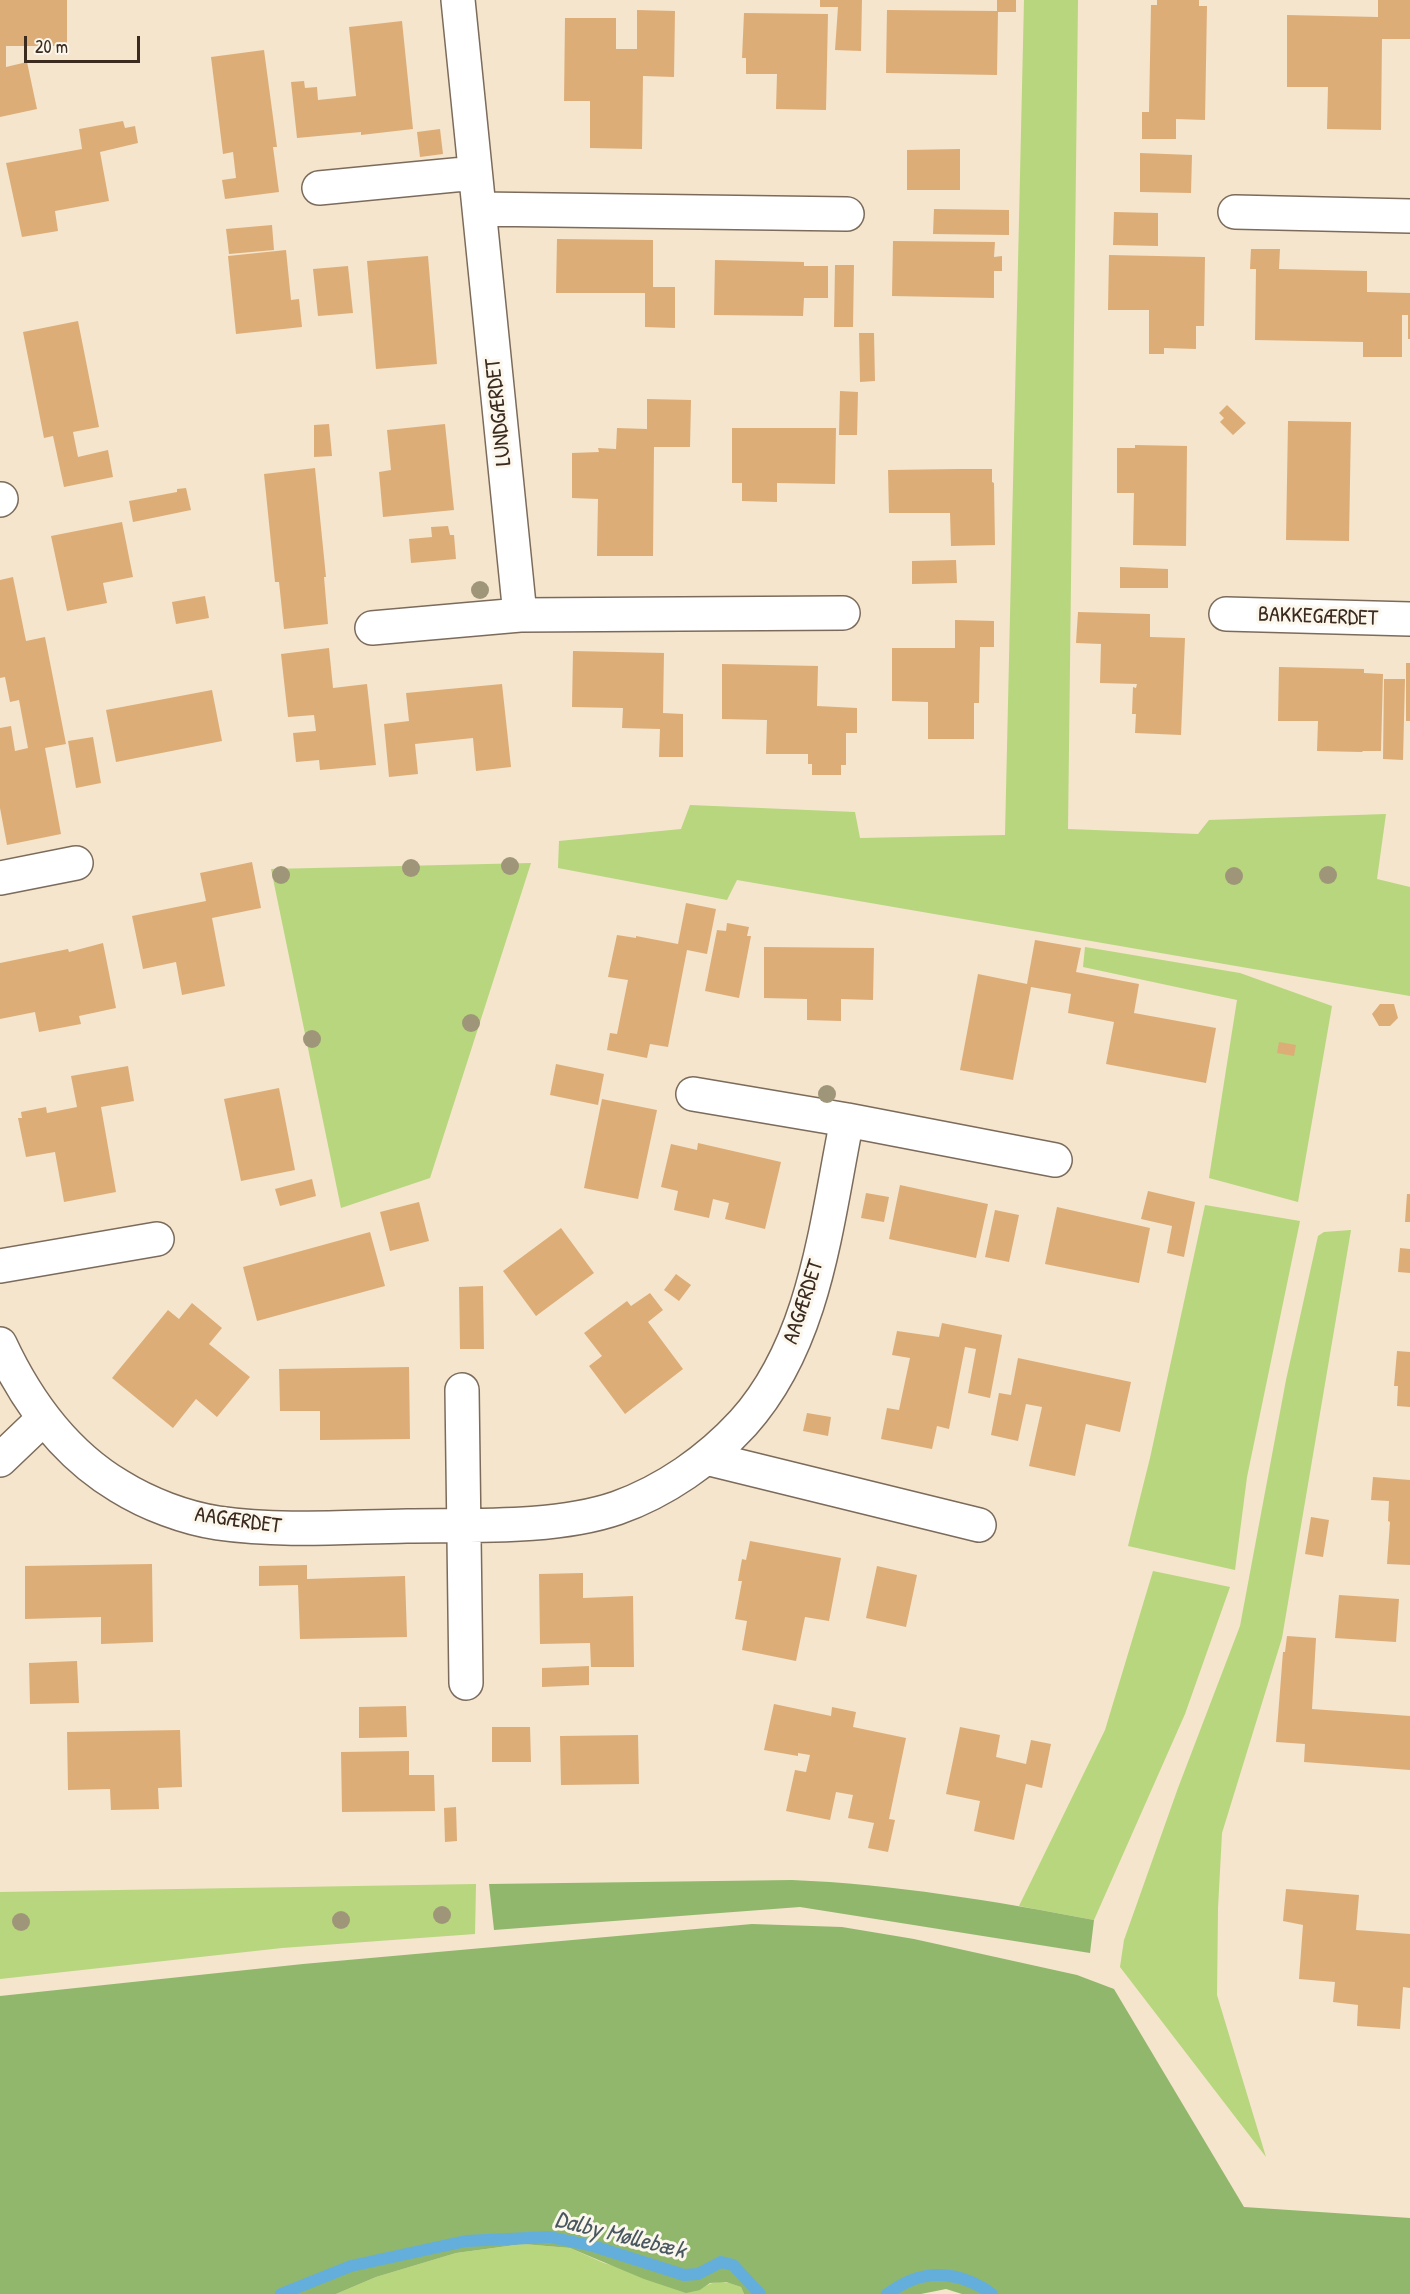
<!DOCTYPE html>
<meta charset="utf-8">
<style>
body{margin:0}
#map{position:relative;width:1410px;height:2294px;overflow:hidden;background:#f4e5cc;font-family:"Patrick Hand",sans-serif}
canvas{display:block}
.scale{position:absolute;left:24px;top:36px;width:116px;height:27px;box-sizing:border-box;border:3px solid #3b2a1e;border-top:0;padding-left:8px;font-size:18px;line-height:21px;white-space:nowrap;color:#3b2a1e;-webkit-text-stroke:4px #fbf7ec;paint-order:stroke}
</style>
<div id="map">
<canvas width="1410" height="2294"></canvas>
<div class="scale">20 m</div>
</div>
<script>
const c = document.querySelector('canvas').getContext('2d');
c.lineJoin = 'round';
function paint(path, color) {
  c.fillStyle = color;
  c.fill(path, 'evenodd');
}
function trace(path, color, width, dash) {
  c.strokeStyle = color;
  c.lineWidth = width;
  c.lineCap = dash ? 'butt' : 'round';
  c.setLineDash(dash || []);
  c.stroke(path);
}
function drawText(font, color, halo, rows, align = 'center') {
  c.font = font + ' "Patrick Hand",sans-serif';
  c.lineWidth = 6;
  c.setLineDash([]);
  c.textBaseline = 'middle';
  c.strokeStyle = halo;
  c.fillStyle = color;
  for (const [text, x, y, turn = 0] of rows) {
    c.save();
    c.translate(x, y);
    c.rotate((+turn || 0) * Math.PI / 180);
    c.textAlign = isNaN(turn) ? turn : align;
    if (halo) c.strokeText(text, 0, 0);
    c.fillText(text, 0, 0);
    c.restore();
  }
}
paint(new Path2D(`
 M 1024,0 L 1078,0 L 1068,829 L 1198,834 L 1209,820 L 1386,814 L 1377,879 L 1410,887 L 1410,996 L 737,880 L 727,900 L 558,868 L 559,841 L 681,829 L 690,805 L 855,812 L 860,838 L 1005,835 Z
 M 531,863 L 430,1178 L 341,1208 L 271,869 Z
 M 1085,947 L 1240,973 L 1332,1006 L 1298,1202 L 1209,1178 L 1237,1000 L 1083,967 Z
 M 1205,1205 L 1300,1221 L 1247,1477 L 1235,1570 L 1128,1546 L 1150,1458 Z
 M 1351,1230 L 1282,1638 L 1222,1833 L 1218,1908 L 1217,1995 L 1266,2157 L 1120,1967 L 1124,1940 L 1178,1788 L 1240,1626 L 1286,1380 L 1318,1236 L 1324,1232 Z
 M 1153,1571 L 1230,1587 L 1185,1714 L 1094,1920 L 1019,1906 L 1105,1730 Z
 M 476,1884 L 475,1934 L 282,1948 L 0,1979 L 0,1892 Z
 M 523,2244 L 570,2248 L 604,2263 L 700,2290 C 714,2279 725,2281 741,2287 L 744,2294 L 336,2294 L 376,2277 L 456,2253 Z`), '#b7d67e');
paint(new Path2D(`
 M 792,1880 C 893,1884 994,1901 1094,1920 L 1090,1953 L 800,1907 L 494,1930 L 489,1884 Z
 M 752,1924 L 842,1927 L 914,1939 L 1077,1975 L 1114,1989 L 1244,2207 L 1410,2218 L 1410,2294 L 962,2294 L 946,2289 L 921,2294 L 744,2294 L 741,2287 L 726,2282 L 710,2283 L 700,2290 L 686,2293 L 644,2279 L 570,2248 L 523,2244 L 456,2253 L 376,2277 L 336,2294 L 0,2294 L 0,1996 L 303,1964 Z`), '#91b76d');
trace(new Path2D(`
 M 281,2294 L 351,2266 L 466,2241 L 550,2237 L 593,2246 L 684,2275 L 698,2274 L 721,2262 L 733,2265 L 760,2294
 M 887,2294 C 895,2289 903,2283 912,2280 C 939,2269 969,2277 992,2294`), '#64aedc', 12);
paint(new Path2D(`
 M 0,0 L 67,0 L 67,46 L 6,46 L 6,67 L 27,62 L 37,109 L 0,117 Z
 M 820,0 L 862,0 L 861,51 L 835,50 L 838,7 L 820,7 Z
 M 997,0 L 1016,0 L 1016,12 L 998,12 L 997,75 L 886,73 L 887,10 L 997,11 Z
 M 1157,0 L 1199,0 L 1199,6 L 1207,6 L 1205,120 L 1176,119 L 1176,139 L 1142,139 L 1142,112 L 1149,112 L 1151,5 L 1157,5 Z
 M 1378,0 L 1410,0 L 1410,39 L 1382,39 L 1381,130 L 1327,129 L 1328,87 L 1287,87 L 1287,15 L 1378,17 Z
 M 637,10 L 675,11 L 674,77 L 643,76 L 642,149 L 590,148 L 590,101 L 564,101 L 565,18 L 616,18 L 616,49 L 637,49 Z
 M 744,13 L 828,14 L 826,110 L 776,109 L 777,74 L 746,74 L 746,58 L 742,58 Z
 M 402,21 L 413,129 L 361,135 L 361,132 L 297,138 L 291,82 L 304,81 L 305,88 L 317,87 L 318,100 L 356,96 L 349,27 Z
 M 264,50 L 277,147 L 273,147 L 279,192 L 225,199 L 222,180 L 236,178 L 233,152 L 223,154 L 211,57 Z
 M 123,121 L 125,128 L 135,126 L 138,143 L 100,152 L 109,201 L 55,211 L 58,231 L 22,237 L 6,163 L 82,149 L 79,129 Z
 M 440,129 L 443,154 L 420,157 L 417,132 Z
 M 960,149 L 960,190 L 907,190 L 907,150 Z
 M 1140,153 L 1192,155 L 1191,193 L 1140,192 Z
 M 934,209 L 1009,210 L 1009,235 L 933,234 Z
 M 1114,212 L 1158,213 L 1158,246 L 1113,245 Z
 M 272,225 L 274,250 L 229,254 L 226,229 Z
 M 557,239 L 653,240 L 653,287 L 675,287 L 675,328 L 645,327 L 645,293 L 556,293 Z
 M 893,241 L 995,242 L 994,257 L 1002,256 L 1002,271 L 994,271 L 994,298 L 892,296 Z
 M 1251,249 L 1280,249 L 1279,269 L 1367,271 L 1367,292 L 1410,293 L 1410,339 L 1408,339 L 1408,315 L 1402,315 L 1402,357 L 1363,357 L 1363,342 L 1255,340 L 1256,269 L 1250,269 Z
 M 286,250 L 291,300 L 299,299 L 302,327 L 236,334 L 228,256 Z
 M 1109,255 L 1205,257 L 1204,326 L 1196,326 L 1196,349 L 1164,348 L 1164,354 L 1149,354 L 1149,310 L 1108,310 Z
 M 428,256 L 437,364 L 376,369 L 367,261 Z
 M 715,260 L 804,262 L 804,266 L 828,266 L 828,298 L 804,298 L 803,316 L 714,315 Z
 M 835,265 L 854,265 L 853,327 L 834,327 Z
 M 348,266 L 353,313 L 318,316 L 313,269 Z
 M 78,321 L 99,427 L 73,432 L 78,457 L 108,450 L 113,477 L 64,487 L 53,436 L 44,438 L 23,332 Z
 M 859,333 L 874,333 L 875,381 L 860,382 Z
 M 840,391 L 858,392 L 857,435 L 839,435 Z
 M 647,399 L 691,400 L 690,447 L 654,447 L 653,556 L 597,556 L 598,499 L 572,498 L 572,453 L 599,452 L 598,448 L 616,449 L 617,428 L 647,429 Z
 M 1227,405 L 1246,423 L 1233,435 L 1220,422 L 1224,418 L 1219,413 Z
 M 1288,421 L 1351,422 L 1349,541 L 1286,540 Z
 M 329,424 L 332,456 L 314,457 L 314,425 Z
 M 445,424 L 454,510 L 383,517 L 379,472 L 391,470 L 387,430 Z
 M 732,428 L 836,428 L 835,484 L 777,483 L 777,502 L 742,501 L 742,483 L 732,483 Z
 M 1135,445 L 1187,446 L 1186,546 L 1133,545 L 1134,493 L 1117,493 L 1117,448 L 1135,448 Z
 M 315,468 L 326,577 L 324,577 L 328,624 L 284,629 L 279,582 L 275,582 L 264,474 Z
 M 958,469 L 992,469 L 992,482 L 994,483 L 995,545 L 951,546 L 950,513 L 889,513 L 888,470 Z
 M 186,488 L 191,510 L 133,522 L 129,501 L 177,492 L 177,489 Z
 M 122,522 L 133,577 L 103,583 L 107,603 L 67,611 L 51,536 Z
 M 448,526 L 450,535 L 454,535 L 456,559 L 411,563 L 409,539 L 432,537 L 431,527 Z
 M 956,560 L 957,583 L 912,584 L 912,561 Z
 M 1120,567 L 1168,569 L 1168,588 L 1120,588 Z
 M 13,577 L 26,641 L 45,637 L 66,744 L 45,748 L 61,834 L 7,845 L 0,808 L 0,728 L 11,726 L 15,751 L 28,748 L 19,700 L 10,702 L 5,677 L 0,678 L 0,580 Z
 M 205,596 L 209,618 L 176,624 L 172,602 Z
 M 1078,612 L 1150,614 L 1150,637 L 1185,638 L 1181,735 L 1135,733 L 1136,714 L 1132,714 L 1133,687 L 1136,688 L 1137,684 L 1100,683 L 1101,644 L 1076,643 Z
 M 955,620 L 994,621 L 994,647 L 980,647 L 979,703 L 974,703 L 974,739 L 928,739 L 928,702 L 892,701 L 892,648 L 955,648 Z
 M 329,648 L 333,688 L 367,684 L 376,765 L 320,770 L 319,760 L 296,762 L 293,733 L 316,731 L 314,715 L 288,717 L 281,654 Z
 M 573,651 L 664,653 L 663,713 L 683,714 L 683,757 L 659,757 L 660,729 L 622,728 L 623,708 L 572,707 Z
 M 1406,663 L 1410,663 L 1410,721 L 1406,721 Z
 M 722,664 L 818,666 L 817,706 L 857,708 L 857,733 L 846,733 L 846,765 L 841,765 L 841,775 L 812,775 L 812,764 L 808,764 L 808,754 L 766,754 L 767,720 L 722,719 Z
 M 1279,667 L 1364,669 L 1364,673 L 1383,674 L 1381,751 L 1363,751 L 1362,752 L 1317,751 L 1318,721 L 1278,721 Z
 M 1384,679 L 1405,679 L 1403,760 L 1383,759 Z
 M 502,684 L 511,767 L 476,771 L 473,738 L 415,744 L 418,774 L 389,777 L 384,724 L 409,721 L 406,693 Z
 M 212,690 L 222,741 L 116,762 L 106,710 Z
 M 93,737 L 101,783 L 76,788 L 68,741 Z
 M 252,862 L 261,908 L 212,918 L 225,986 L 182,995 L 176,962 L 143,969 L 132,916 L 206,901 L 200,873 Z
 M 686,903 L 716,909 L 707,954 L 687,950 L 668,1047 L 650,1044 L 647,1058 L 607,1050 L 610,1033 L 617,1034 L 628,980 L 608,977 L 617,935 L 636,938 L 636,936 L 678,944 Z
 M 727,923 L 749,927 L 747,936 L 751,936 L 739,998 L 705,991 L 717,930 L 726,931 Z
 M 1035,940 L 1081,948 L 1076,972 L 1139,984 L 1134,1013 L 1216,1028 L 1206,1083 L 1106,1064 L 1114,1022 L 1068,1013 L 1071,994 L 1031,987 L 1013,1080 L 960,1070 L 978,974 L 1027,984 Z
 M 103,943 L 116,1008 L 79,1016 L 81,1024 L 39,1032 L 35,1012 L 0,1019 L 0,963 L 68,949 L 69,952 Z
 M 764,947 L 874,948 L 873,1000 L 841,999 L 841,1021 L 807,1020 L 807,999 L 764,998 Z
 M 1380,1004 L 1394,1004 L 1398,1018 L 1390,1026 L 1379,1026 L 1372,1014 Z
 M 1279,1042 L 1296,1045 L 1294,1056 L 1277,1053 Z
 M 556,1064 L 604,1074 L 598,1105 L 550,1095 Z
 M 128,1066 L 134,1101 L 101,1107 L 116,1192 L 64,1202 L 55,1152 L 26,1157 L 18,1118 L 22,1118 L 21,1112 L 46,1107 L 47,1113 L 77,1107 L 71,1076 Z
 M 279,1088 L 295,1170 L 241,1181 L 224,1099 Z
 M 602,1099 L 657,1110 L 638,1199 L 584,1188 Z
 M 698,1143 L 781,1162 L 765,1229 L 725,1219 L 729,1203 L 713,1199 L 709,1218 L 674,1210 L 678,1191 L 661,1187 L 671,1144 L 697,1150 Z
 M 312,1179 L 316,1196 L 280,1206 L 275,1189 Z
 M 900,1185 L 988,1204 L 976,1258 L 889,1239 Z
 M 1148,1191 L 1195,1202 L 1184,1257 L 1167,1253 L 1172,1226 L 1141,1219 Z
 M 866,1193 L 889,1197 L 884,1222 L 861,1218 Z
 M 1407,1194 L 1410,1194 L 1410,1222 L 1405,1222 Z
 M 419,1202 L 429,1241 L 390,1251 L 380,1212 Z
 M 1057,1207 L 1150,1228 L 1139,1283 L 1045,1264 Z
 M 995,1210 L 1019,1215 L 1009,1262 L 985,1257 Z
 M 561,1228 L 594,1273 L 536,1316 L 503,1271 Z
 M 370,1232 L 385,1286 L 257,1321 L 243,1267 Z
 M 1400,1248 L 1410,1249 L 1410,1273 L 1398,1272 Z
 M 676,1274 L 691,1285 L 679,1301 L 664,1290 Z
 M 483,1286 L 484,1349 L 460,1349 L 459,1287 Z
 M 650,1293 L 663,1310 L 648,1322 L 683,1369 L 625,1414 L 589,1366 L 602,1356 L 584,1333 L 627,1301 L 631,1306 Z
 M 192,1303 L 222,1328 L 209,1344 L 250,1377 L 217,1417 L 196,1399 L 173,1428 L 112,1378 L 168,1310 L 179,1319 Z
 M 942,1323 L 1002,1335 L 990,1398 L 968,1393 L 976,1349 L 965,1347 L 949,1429 L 937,1426 L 932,1449 L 881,1439 L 887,1408 L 899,1410 L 910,1358 L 892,1355 L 897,1331 L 939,1337 Z
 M 1397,1351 L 1410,1352 L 1410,1407 L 1397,1406 L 1398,1386 L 1394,1386 Z
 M 1018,1358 L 1131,1382 L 1120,1432 L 1086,1424 L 1075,1476 L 1029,1466 L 1042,1407 L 1026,1404 L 1018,1441 L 991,1435 L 999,1393 L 1011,1395 Z
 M 409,1367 L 410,1439 L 320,1440 L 320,1411 L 280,1411 L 279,1369 Z
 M 807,1413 L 831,1417 L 828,1436 L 803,1431 Z
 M 1373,1477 L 1410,1480 L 1410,1565 L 1387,1564 L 1390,1522 L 1388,1521 L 1389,1501 L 1371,1500 Z
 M 1311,1517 L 1329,1520 L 1323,1557 L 1305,1554 Z
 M 750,1541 L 841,1558 L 829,1621 L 805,1617 L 796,1661 L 742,1650 L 747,1621 L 735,1619 L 742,1581 L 738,1581 L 742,1559 L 746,1560 Z
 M 152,1564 L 153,1642 L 101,1644 L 101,1617 L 25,1619 L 25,1566 Z
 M 307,1565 L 307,1579 L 405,1576 L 407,1637 L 300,1639 L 298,1585 L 259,1586 L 259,1566 Z
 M 877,1566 L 917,1575 L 906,1627 L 866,1618 Z
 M 583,1573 L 583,1598 L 633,1596 L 634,1667 L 591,1667 L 590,1643 L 540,1644 L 539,1574 Z
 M 1339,1595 L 1399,1599 L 1396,1642 L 1335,1638 Z
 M 1287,1636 L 1316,1638 L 1312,1709 L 1410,1716 L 1410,1770 L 1304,1762 L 1305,1744 L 1276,1742 L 1283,1652 L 1285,1652 Z
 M 77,1661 L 79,1703 L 30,1704 L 29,1663 Z
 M 589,1666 L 589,1685 L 542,1687 L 542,1668 Z
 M 774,1704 L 831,1716 L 832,1707 L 856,1712 L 853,1727 L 906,1738 L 889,1819 L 895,1820 L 888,1852 L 868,1848 L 874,1823 L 848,1818 L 853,1795 L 836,1792 L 830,1820 L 786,1811 L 795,1770 L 806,1772 L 810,1755 L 798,1753 L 798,1756 L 764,1750 Z
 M 406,1706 L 407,1737 L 359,1738 L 359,1707 Z
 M 492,1727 L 530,1727 L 531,1762 L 492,1762 Z
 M 960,1727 L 1000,1735 L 996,1757 L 1026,1764 L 1031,1740 L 1051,1744 L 1042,1788 L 1026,1784 L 1014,1840 L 974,1831 L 980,1801 L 946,1794 Z
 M 180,1730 L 182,1787 L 158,1788 L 159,1809 L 111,1810 L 110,1789 L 68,1790 L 67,1732 Z
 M 638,1735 L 639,1784 L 561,1785 L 560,1736 Z
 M 409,1751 L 409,1775 L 434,1775 L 435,1811 L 342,1812 L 341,1752 Z
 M 456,1807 L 457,1841 L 445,1842 L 444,1808 Z
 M 1286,1889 L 1359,1895 L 1356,1930 L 1410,1934 L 1410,1988 L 1403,1987 L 1400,2029 L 1357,2026 L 1358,2005 L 1333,2002 L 1335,1982 L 1299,1979 L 1303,1925 L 1283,1921 Z`), '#ddad78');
const minor = new Path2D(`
 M 319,188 L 475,173
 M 479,209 L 847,214
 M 1235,212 L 1410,216
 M 0,500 L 1,499
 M 1226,614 L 1410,619
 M 520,615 L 843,613
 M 372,628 L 520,615 L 458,0
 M 0,878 L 76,863
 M 693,1094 L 847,1120
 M 0,1266 L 157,1239
 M 0,1344 C 27,1402 64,1453 119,1486 C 148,1504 185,1518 218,1523 C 281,1532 344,1527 407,1526 C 472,1525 556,1529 617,1508 C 665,1491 709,1460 743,1423 C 816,1342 826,1223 847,1120 L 1055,1160
 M 462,1390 L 466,1683
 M 706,1458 L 979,1525
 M 0,1460 L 43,1419`);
trace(minor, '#7c6b5b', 36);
trace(minor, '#fff', 33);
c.fillStyle = '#9f967a';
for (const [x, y] of [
 [480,590],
 [510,866],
 [411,868],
 [281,875],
 [1328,875],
 [1234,876],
 [471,1023],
 [312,1039],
 [827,1094],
 [442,1915],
 [341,1920],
 [21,1922]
]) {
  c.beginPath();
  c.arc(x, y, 9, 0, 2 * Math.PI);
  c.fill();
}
drawText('22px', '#3b2a1e', '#fbf7ec', [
 ["LUNDGÆRDET",499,412,-96],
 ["BAKKEGÆRDET",1318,617,2],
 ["AAGÆRDET",804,1302,-72],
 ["AAGÆRDET",238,1521,8]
]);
drawText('italic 24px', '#495860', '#fbf7ec', [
 ["Dalby Møllebæk",620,2236,14]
]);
</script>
